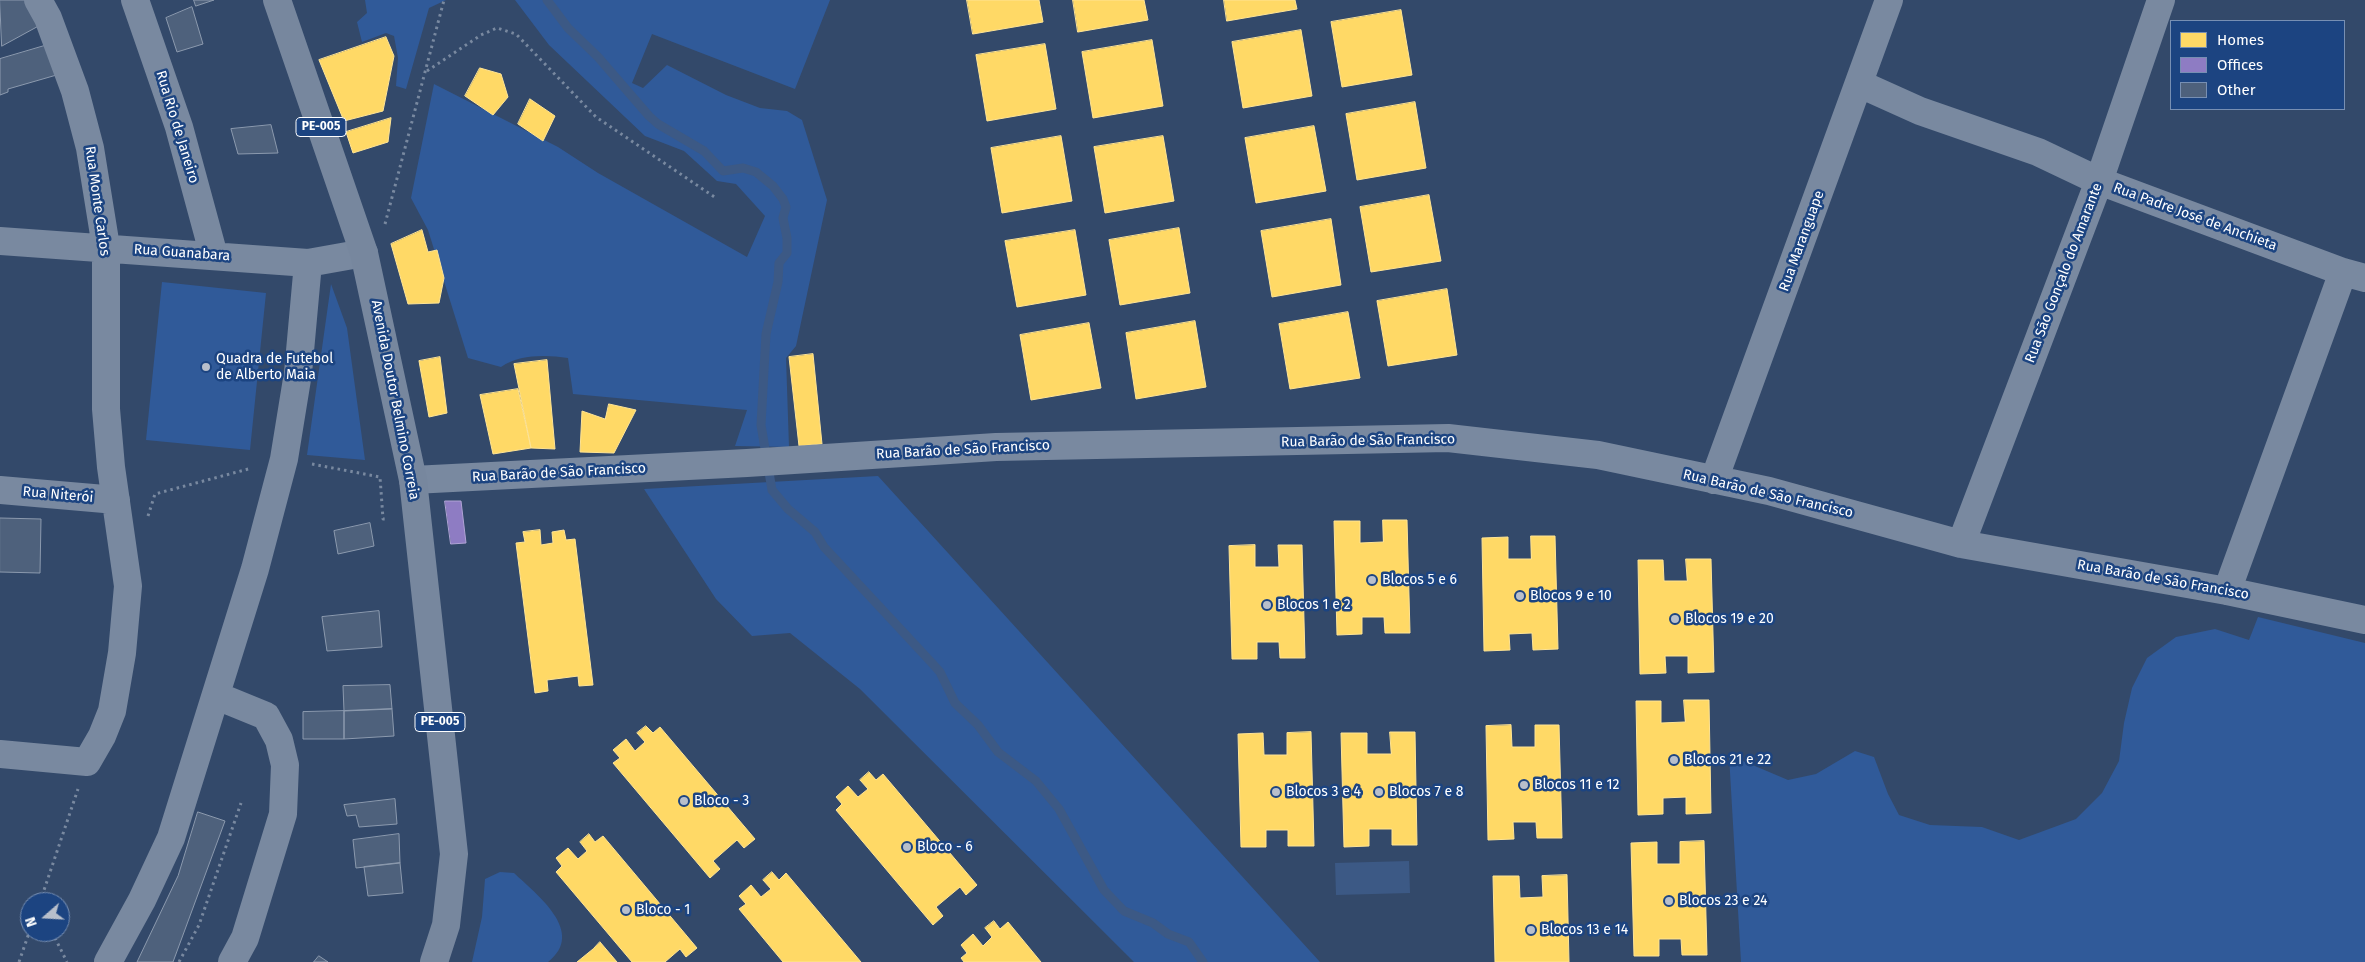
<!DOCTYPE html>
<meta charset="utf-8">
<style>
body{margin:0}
#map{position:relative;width:2365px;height:962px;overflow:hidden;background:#33496a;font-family:"Fira Sans",sans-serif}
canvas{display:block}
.legend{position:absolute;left:2170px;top:20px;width:175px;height:90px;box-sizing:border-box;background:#1c4481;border:1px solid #778fb3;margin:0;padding:6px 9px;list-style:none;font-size:15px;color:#fff}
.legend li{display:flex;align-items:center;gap:10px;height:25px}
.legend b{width:25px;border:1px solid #778fb3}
.north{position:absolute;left:20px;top:892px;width:50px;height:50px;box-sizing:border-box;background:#1c4481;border:1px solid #778fb3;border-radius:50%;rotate:251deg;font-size:14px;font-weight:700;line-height:20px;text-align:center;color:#fff}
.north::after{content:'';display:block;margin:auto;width:18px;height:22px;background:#b8bfcb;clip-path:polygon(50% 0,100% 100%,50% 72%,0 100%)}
</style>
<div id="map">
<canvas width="2365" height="962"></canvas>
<ul class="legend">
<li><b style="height:14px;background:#ffd966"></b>Homes</li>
<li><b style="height:14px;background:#8e7cc3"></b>Offices</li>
<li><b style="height:14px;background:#4e617c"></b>Other</li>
</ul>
<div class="north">N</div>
</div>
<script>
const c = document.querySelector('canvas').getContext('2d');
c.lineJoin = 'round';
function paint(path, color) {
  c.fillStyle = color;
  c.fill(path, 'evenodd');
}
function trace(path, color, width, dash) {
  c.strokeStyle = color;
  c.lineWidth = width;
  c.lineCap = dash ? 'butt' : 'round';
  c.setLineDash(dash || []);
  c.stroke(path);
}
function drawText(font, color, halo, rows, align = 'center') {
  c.font = font + ' "Fira Sans",sans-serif';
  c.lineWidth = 5;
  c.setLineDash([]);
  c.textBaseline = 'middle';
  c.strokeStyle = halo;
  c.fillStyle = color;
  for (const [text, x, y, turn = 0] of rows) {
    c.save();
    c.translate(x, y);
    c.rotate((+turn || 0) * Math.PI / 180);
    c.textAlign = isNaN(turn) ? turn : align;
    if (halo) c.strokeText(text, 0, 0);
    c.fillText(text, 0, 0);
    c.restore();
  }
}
paint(new Path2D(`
 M 365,0 L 446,0 L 429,8 L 406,89 L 396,86 L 398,58 L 394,36 L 386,33 L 362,42 L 357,22 L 367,13 Z
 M 515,0 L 830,0 L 795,89 L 652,34 L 632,83 L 643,88 L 667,65 L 726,95 L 760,108 L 787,111 L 802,120 L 827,200 L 796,346 L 786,358 L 789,447 L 735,446 L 747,410 L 573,394 L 568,358 C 546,355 520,354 501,367 L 468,358 L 428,230 L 411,198 L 434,84 L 558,147 L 598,173 L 747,257 L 765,216 L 736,184 L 717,181 L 684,151 L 645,136 L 549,45 Z
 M 162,282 L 266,293 L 250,450 L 146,440 Z
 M 331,284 L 347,328 L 365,460 L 307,455 Z
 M 878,476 L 1320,962 L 1134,962 L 860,689 L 790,633 L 752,636 L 716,599 L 644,489 Z
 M 2258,617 L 2365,643 L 2365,962 L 1741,962 L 1729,755 L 1788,780 L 1816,774 L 1855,751 L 1874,757 L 1888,794 L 1899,815 L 1930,825 L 1982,827 L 2019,840 L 2076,819 L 2102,793 L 2119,761 L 2124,723 L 2132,688 L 2147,658 L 2176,637 L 2215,629 L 2249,640 Z
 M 500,872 L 514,873 C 536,894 587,932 548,962 L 472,962 L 482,917 L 485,879 Z`), '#305a99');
paint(new Path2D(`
 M 1409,861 L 1410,893 L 1336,895 L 1335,863 Z`), '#3c5985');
const homes = new Path2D(`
 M 967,0 L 1039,0 L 1043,22 L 973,34 Z
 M 1073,0 L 1144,0 L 1148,20 L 1078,32 Z
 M 1224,0 L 1295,0 L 1297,9 L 1227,21 Z
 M 1401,10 L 1412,75 L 1342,87 L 1331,22 Z
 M 1301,30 L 1312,96 L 1243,108 L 1232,42 Z
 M 386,37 L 394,56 L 383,111 L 344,121 L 319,60 Z
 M 1152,40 L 1163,106 L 1093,118 L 1082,52 Z
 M 1045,44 L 1056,109 L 987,121 L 976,55 Z
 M 480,68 L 501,74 L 508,97 L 493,115 L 465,96 Z
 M 530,99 L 555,116 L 543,141 L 518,124 Z
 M 1415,102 L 1426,168 L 1357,180 L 1346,114 Z
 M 391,118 L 388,142 L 353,153 L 346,132 Z
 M 1314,126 L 1326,191 L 1256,203 L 1245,138 Z
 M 1061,136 L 1072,201 L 1002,213 L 991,148 Z
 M 1163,136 L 1174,201 L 1105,213 L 1094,147 Z
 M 1429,195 L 1441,261 L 1371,272 L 1360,207 Z
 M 1331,219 L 1341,285 L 1272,297 L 1261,231 Z
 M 1179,228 L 1190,293 L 1120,305 L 1109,240 Z
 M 422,230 L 428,252 L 437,250 L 444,278 L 439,303 L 408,304 L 391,244 Z
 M 1075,230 L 1086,295 L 1017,307 L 1005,241 Z
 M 1447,289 L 1457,355 L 1388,366 L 1377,301 Z
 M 1348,312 L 1360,378 L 1290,389 L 1279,324 Z
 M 1195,321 L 1206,387 L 1136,399 L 1126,333 Z
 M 1089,323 L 1101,388 L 1031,400 L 1020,335 Z
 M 813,354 L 822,444 L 799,446 L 789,357 Z
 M 440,357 L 447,413 L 429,417 L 419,361 Z
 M 547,360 L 555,449 L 531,448 L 514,364 Z
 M 518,389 L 531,448 L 493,454 L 480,395 Z
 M 609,404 L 636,410 L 614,453 L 580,452 L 582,411 L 605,419 Z
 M 1383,520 L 1407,520 L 1410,633 L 1385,633 L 1384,617 L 1362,617 L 1362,634 L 1337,635 L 1334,521 L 1360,521 L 1360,543 L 1383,542 Z
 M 540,530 L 541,545 L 553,543 L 552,532 L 564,530 L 566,540 L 575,539 L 593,685 L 579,686 L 578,676 L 547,680 L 548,691 L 535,693 L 516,543 L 525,542 L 523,532 Z
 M 1531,536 L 1555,536 L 1558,649 L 1533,650 L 1532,633 L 1509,634 L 1510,650 L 1484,651 L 1482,538 L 1508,537 L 1508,559 L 1531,559 Z
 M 1255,545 L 1255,567 L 1279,567 L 1278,545 L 1302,545 L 1305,658 L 1280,658 L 1279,642 L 1257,642 L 1257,659 L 1232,659 L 1229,546 Z
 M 1686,559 L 1711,559 L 1714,672 L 1688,673 L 1688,656 L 1665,656 L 1666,673 L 1640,674 L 1638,560 L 1663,560 L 1664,581 L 1687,581 Z
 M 1684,700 L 1709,700 L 1711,813 L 1686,814 L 1686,797 L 1663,798 L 1663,814 L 1638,815 L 1636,701 L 1661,701 L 1661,723 L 1685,722 Z
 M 1511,725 L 1512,747 L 1535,747 L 1535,725 L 1559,725 L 1562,838 L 1537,838 L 1536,822 L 1513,822 L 1514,839 L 1488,840 L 1486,726 Z
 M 646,726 L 653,733 L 660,727 L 755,839 L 744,848 L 737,840 L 713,861 L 720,869 L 710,878 L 613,763 L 620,758 L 613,750 L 626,739 L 635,751 L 645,742 L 637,733 Z
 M 1311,732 L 1314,846 L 1288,846 L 1288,830 L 1266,830 L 1266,847 L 1241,847 L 1238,734 L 1263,733 L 1264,755 L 1287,755 L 1287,733 Z
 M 1390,732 L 1415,732 L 1417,845 L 1392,845 L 1392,829 L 1369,829 L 1369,846 L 1344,847 L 1341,733 L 1367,733 L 1367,754 L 1391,754 Z
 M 869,772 L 876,780 L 883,774 L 977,885 L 966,895 L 960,887 L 936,907 L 943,916 L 933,925 L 836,810 L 842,804 L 836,797 L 848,786 L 858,797 L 868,789 L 860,780 Z
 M 589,834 L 595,842 L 603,836 L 697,948 L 686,957 L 680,949 L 665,962 L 632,962 L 556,872 L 562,866 L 556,858 L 568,848 L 578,859 L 587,851 L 580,842 Z
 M 1704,841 L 1707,955 L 1682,955 L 1681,939 L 1659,939 L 1659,956 L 1634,956 L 1631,843 L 1657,842 L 1657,864 L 1680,864 L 1680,842 Z
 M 772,872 L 779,880 L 786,873 L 861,962 L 783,962 L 739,909 L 746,904 L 739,896 L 751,885 L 761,897 L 771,889 L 763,880 Z
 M 1567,875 L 1569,962 L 1495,962 L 1493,876 L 1519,876 L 1520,898 L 1543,897 L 1542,876 Z
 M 994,921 L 1000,929 L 1008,922 L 1041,962 L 964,962 L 961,958 L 967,953 L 961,945 L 973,934 L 983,946 L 992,937 L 985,928 Z
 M 600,942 L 617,962 L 577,962 L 593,949 Z`);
paint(homes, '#ffd966');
trace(homes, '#ffe494', 1);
const offices = new Path2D(`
 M 445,501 L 461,501 L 466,543 L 451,544 Z`);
paint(offices, '#8e7cc3');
trace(offices, '#b0a3d5', 1);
trace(new Path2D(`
 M 547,0 L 568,28 L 598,57 L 649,116 L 658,124 L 704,151 L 723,171 L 743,168 L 756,172 L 773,186 L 783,199 L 786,207 L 783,218 L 787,238 L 787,253 L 779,263 L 778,282 L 766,334 L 761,425 L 772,490 L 788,509 L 815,532 L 824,547 L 931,662 L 940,672 L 955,703 L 978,725 L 998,752 L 1036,781 L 1059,809 L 1104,890 L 1124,911 L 1153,923 L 1168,934 L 1189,942 L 1203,962`), '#3c5985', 9);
const building = new Path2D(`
 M 0,0 L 31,0 L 44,23 L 2,46 Z
 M 194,0 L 214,0 L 196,6 Z
 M 192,7 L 203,44 L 177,52 L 166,18 Z
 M 51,44 L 60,74 L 8,89 L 8,92 L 0,95 L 0,59 Z
 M 271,125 L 278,153 L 238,154 L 231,129 Z
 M 0,518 L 41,519 L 40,573 L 0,572 Z
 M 370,523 L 374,546 L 338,554 L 334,531 Z
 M 379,611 L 382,647 L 327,651 L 322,617 Z
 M 390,685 L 392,709 L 344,711 L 343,686 Z
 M 392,709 L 394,736 L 344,739 L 344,711 Z
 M 344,711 L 344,739 L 303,739 L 303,712 Z
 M 395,799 L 397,824 L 359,827 L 356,815 L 347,816 L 344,805 Z
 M 198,812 L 225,821 L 173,962 L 137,962 L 178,876 Z
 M 399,834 L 400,863 L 356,868 L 353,840 Z
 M 400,863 L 403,893 L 368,896 L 364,867 Z
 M 319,956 L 328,962 L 314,962 Z`);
paint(building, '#4e617c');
trace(building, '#8c9aae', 1);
trace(new Path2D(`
 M 427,71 L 481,35 L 497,28 L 516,34 L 596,117 L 716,198
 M 385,224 L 444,0
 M 312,464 L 380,477 L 383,519 L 388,519
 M 148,516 L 155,494 L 252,468
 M 40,902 L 78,789
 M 52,932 L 67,962
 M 19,962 L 30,930
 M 179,962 L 199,925 L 241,803`), '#7989a0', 3, [2.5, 4]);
trace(new Path2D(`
 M 135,0 L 179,127 L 214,256
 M 1860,84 L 1920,111 L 2038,152 L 2099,181 L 2343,272 L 2365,278
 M 0,241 L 308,263 L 364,253
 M 413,480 L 747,463 L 996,447 L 1448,438 L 1598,455 L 1769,491 L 1961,544 L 2227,591 L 2365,620
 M 1714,480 L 1889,0
 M 0,490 L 116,500
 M 1961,544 L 2099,181 L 2161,0
 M 2227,591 L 2343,272
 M 217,696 L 266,716 L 279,740 L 285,765 L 283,814 L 245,938 L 232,962
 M 0,754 L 87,762 L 102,736 L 112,711 L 122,653 L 128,586 L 111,467 L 106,409 L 106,247 L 90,148 L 75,91 L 48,18 L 38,0
 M 108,962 L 142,900 L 171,838 L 255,569 L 284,459 L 298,373 L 308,263`), '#7989a0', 28);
trace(new Path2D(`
 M 277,0 L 364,253 L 413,480 L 454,854 L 446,925 L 434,962`), '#77879e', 28);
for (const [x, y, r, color] of [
 [206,367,5,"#b8bfcb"],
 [1372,580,5,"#b8bfcb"],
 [1520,596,5,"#b8bfcb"],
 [1267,605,5,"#b8bfcb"],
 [1675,619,5,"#b8bfcb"],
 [1674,760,5,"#b8bfcb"],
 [1524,785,5,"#b8bfcb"],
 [1276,792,5,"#b8bfcb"],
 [1379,792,5,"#b8bfcb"],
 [684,801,5,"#b8bfcb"],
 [907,847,5,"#b8bfcb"],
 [1669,901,5,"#b8bfcb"],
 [626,910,5,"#b8bfcb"],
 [1531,930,5,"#b8bfcb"]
]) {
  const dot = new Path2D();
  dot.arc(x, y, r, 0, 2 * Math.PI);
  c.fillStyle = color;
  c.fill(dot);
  trace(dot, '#1c4481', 2);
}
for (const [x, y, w] of [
 [321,127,50],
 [440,722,50]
]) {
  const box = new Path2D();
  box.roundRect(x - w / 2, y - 9.5, w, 19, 4);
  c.fillStyle = '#1c4481';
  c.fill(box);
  trace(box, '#fff', 1);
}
drawText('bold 12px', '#fff', null, [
 ["PE-005",321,127],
 ["PE-005",440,722]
]);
drawText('14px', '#fff', '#1c4481', [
 ["Rua Rio de Janeiro",177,127,73],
 ["Rua Monte Carlos",97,201,82],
 ["Rua Padre José de Anchieta",2195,217,20],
 ["Rua Maranguape",1802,241,-70],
 ["Rua Guanabara",182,253,4],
 ["Rua São Gonçalo do Amarante",2064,273,-69],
 ["Avenida Doutor Belmino Correia",395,400,79],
 ["Rua Barão de São Francisco",1368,441,-1],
 ["Rua Barão de São Francisco",963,450,-3],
 ["Rua Barão de São Francisco",559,473,-3],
 ["Rua Barão de São Francisco",1768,494,13],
 ["Rua Niterói",58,495,5],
 ["Rua Barão de São Francisco",2163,580,10]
]);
drawText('14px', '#fff', '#1c4481', [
 ["Quadra de Futebol",216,359],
 ["de Alberto Maia",216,375],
 ["Blocos 5 e 6",1382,580],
 ["Blocos 9 e 10",1530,596],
 ["Blocos 1 e 2",1277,605],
 ["Blocos 19 e 20",1685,619],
 ["Blocos 21 e 22",1684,760],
 ["Blocos 11 e 12",1534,785],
 ["Blocos 3 e 4",1286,792],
 ["Blocos 7 e 8",1389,792],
 ["Bloco - 3",694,801],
 ["Bloco - 6",917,847],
 ["Blocos 23 e 24",1679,901],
 ["Bloco - 1",636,910],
 ["Blocos 13 e 14",1541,930]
], 'left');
</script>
